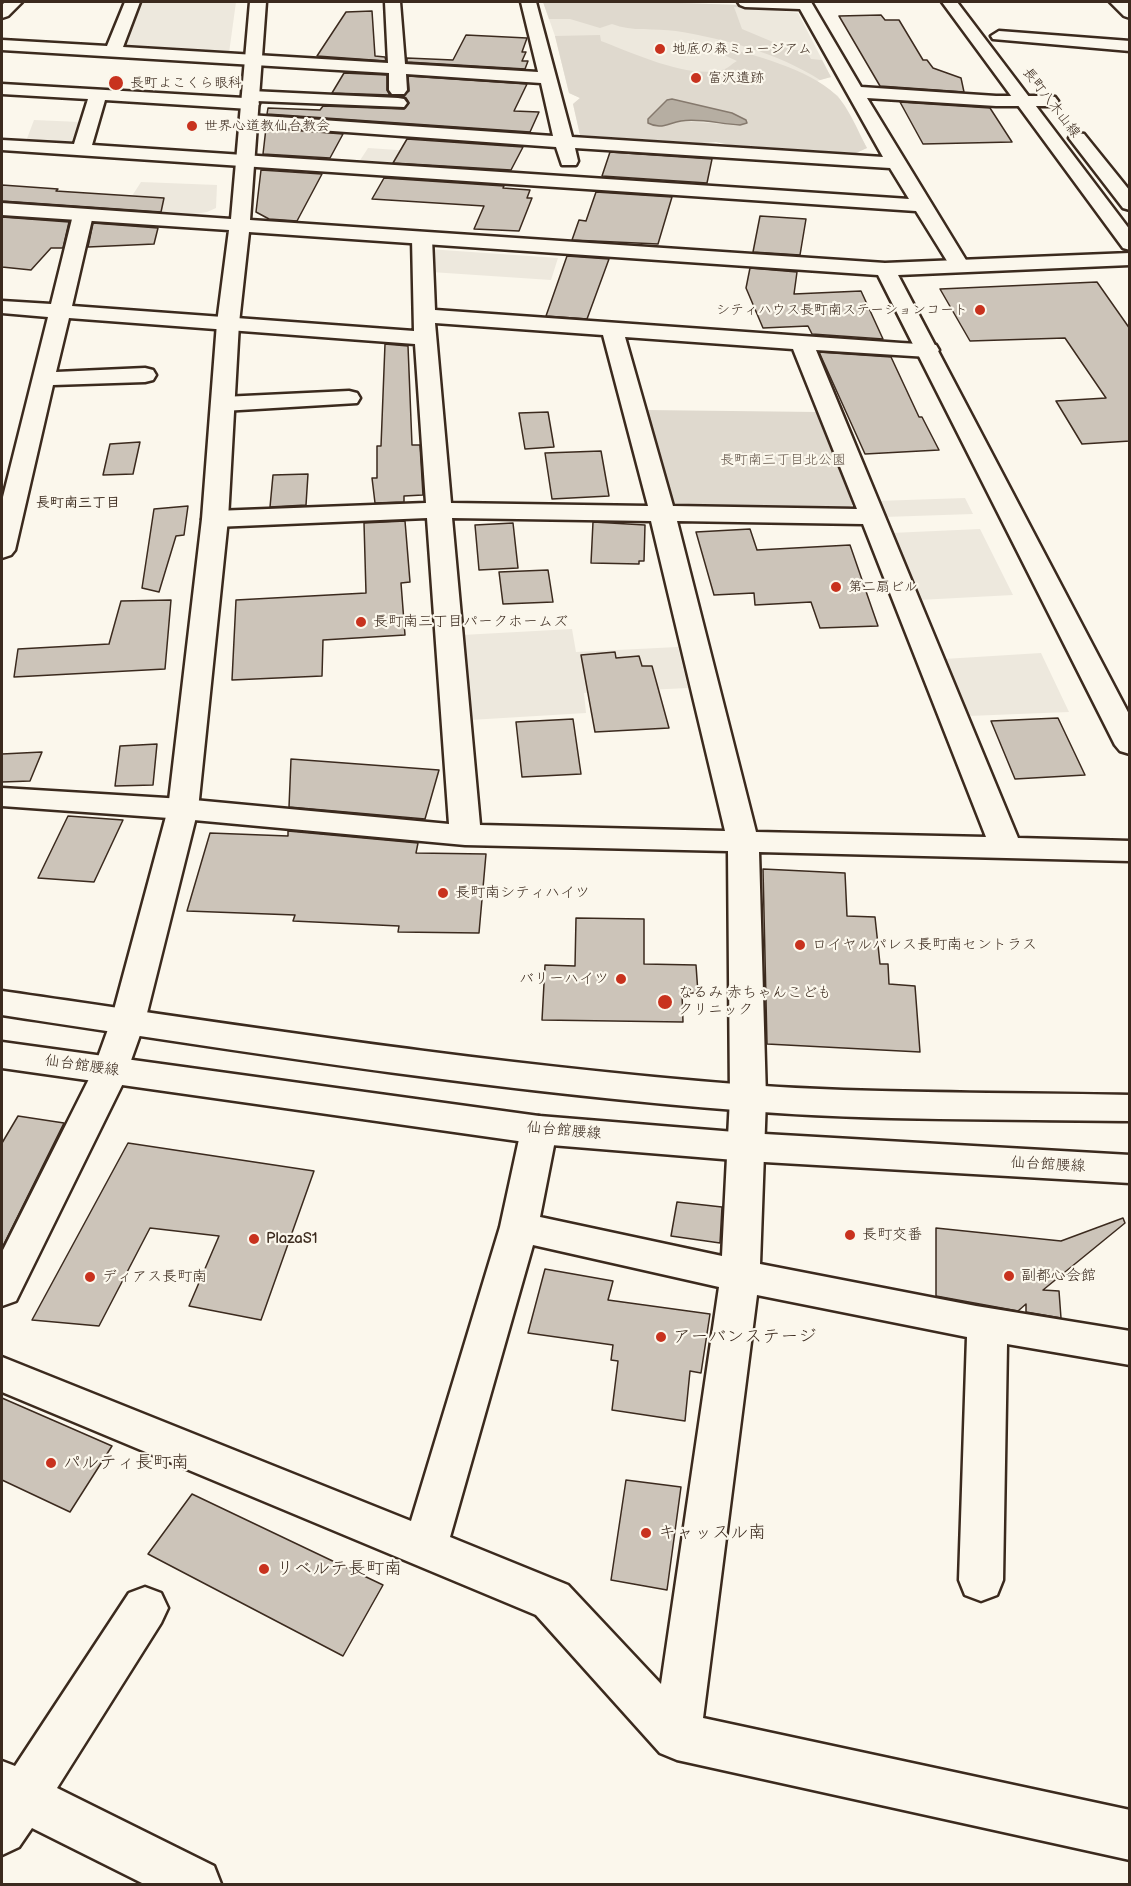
<!DOCTYPE html>
<meta charset="utf-8">
<style>
body{margin:0}
#map{position:relative;width:1131px;height:1886px;overflow:hidden;background:#fbf7ec;font-family:"Balsamiq Sans",sans-serif}
canvas{display:block}
.frame{position:absolute;inset:0;border:3px solid #3b2a1e;pointer-events:none}
</style>
<div id="map">
<canvas width="1131" height="1886"></canvas>
<div class="frame"></div>
</div>
<script>
const c = document.querySelector('canvas').getContext('2d');
c.lineJoin = 'round';
function paint(path, color) {
  c.fillStyle = color;
  c.fill(path, 'evenodd');
}
function trace(path, color, width, dash) {
  c.strokeStyle = color;
  c.lineWidth = width;
  c.lineCap = dash ? 'butt' : 'round';
  c.setLineDash(dash || []);
  c.stroke(path);
}
function drawText(font, color, halo, rows, align = 'center') {
  c.font = font + ' "Balsamiq Sans","Klee One",sans-serif';
  c.lineWidth = 4.5;
  c.setLineDash([]);
  c.textBaseline = 'middle';
  c.strokeStyle = halo;
  c.fillStyle = color;
  for (const [text, x, y, turn = 0] of rows) {
    c.save();
    c.translate(x, y);
    c.rotate((+turn || 0) * Math.PI / 180);
    c.textAlign = isNaN(turn) ? turn : align;
    if (halo) c.strokeText(text, 0, 0);
    c.fillText(text, 0, 0);
    c.restore();
  }
}
paint(new Path2D(`
 M 141,2 L 236,2 L 229,53 L 124,49 Z
 M 543,2 L 649,2 L 740,5 L 798,13 L 831,77 L 817,81 L 838,96 L 867,148 L 856,153 L 731,145 L 716,142 L 701,143 L 580,135 L 573,104 L 580,98 L 569,93 L 555,36 Z
 M 34,120 L 80,122 L 71,143 L 57,146 L 25,144 Z
 M 368,148 L 412,151 L 403,168 L 357,165 Z
 M 141,182 L 217,185 L 216,208 L 207,212 L 195,214 L 123,210 Z
 M 428,249 L 558,258 L 551,280 L 431,272 Z
 M 965,498 L 973,514 L 884,517 L 877,501 Z
 M 980,529 L 1013,595 L 919,600 L 891,533 Z
 M 572,629 L 576,652 L 678,647 L 688,688 L 584,693 L 586,713 L 470,720 L 462,635 Z
 M 1041,653 L 1069,712 L 968,716 L 944,659 Z`), '#ede8dd');
paint(new Path2D(`
 M 543,2 L 649,2 L 740,5 L 749,8 L 734,7 L 742,29 L 792,50 L 806,50 L 811,59 L 822,60 L 831,77 L 820,80 C 778,53 725,39 676,31 C 655,28 632,32 612,24 L 600,28 L 570,19 L 549,19 Z
 M 600,35 L 601,41 C 633,53 688,79 722,70 C 728,69 731,64 737,61 L 711,49 L 716,45 C 753,55 808,68 836,95 C 848,106 859,133 867,148 L 856,153 L 731,145 L 716,142 L 701,143 L 580,135 L 573,104 L 580,98 L 569,93 L 555,36 ZM 672,99 L 732,113 L 747,123 L 739,125 L 648,119 L 667,101 Z
 M 646,410 L 817,412 L 854,504 L 846,509 L 684,508 L 674,504 Z`), '#dfd9ce');
const water = new Path2D(`
 M 672,99 L 732,113 L 746,120 L 747,123 L 740,125 C 720,124 700,118 681,121 C 668,123 661,130 648,123 L 648,119 L 667,100 Z`);
paint(water, '#b6aea2');
trace(water, '#85796d', 1.5);
const building = new Path2D(`
 M 372,11 L 375,56 L 385,57 L 386,61 L 317,56 L 346,12 Z
 M 881,15 L 885,20 L 899,20 L 923,60 L 927,60 L 933,68 L 961,78 L 964,92 L 880,86 L 839,16 Z
 M 466,35 L 527,38 L 522,52 L 526,52 L 522,61 L 528,61 L 525,69 L 407,62 L 407,58 L 453,60 Z
 M 344,73 L 387,75 L 387,90 L 390,95 L 332,93 Z
 M 408,76 L 527,84 L 514,111 L 539,112 L 530,132 L 267,114 L 268,108 L 320,110 L 323,106 L 404,109 L 409,103 L 406,98 L 401,96 L 409,91 Z
 M 900,102 L 990,108 L 1012,142 L 923,144 Z
 M 266,128 L 343,134 L 330,158 L 263,154 Z
 M 407,139 L 523,147 L 511,170 L 393,163 Z
 M 610,152 L 712,159 L 707,183 L 602,176 Z
 M 261,170 L 322,174 L 297,221 L 269,219 L 256,212 Z
 M 384,178 L 504,186 L 503,188 L 530,190 L 527,198 L 532,198 L 519,231 L 474,229 L 484,206 L 372,199 Z
 M 2,185 L 58,189 L 56,191 L 164,198 L 161,212 L 2,201 Z
 M 596,192 L 672,197 L 658,244 L 572,240 L 579,220 L 586,221 Z
 M 760,216 L 806,219 L 800,255 L 753,252 Z
 M 2,217 L 69,222 L 63,248 L 51,248 L 31,270 L 2,267 Z
 M 93,223 L 158,228 L 154,244 L 88,247 Z
 M 567,256 L 609,259 L 587,319 L 546,316 Z
 M 750,268 L 797,272 L 794,294 L 861,291 L 883,339 L 812,334 L 808,326 L 763,328 L 746,288 Z
 M 1097,282 L 1130,329 L 1130,441 L 1082,444 L 1056,401 L 1106,398 L 1065,338 L 970,341 L 940,289 Z
 M 385,344 L 408,346 L 412,445 L 420,445 L 423,495 L 404,496 L 404,502 L 375,503 L 372,478 L 377,478 L 377,446 L 381,446 Z
 M 819,352 L 891,357 L 919,417 L 922,417 L 939,450 L 865,454 Z
 M 548,412 L 554,447 L 525,449 L 519,413 Z
 M 140,442 L 133,474 L 103,475 L 110,444 Z
 M 601,451 L 609,496 L 552,499 L 545,453 Z
 M 308,474 L 306,505 L 270,507 L 273,475 Z
 M 188,506 L 184,535 L 176,536 L 159,592 L 142,588 L 154,509 Z
 M 405,521 L 410,582 L 401,583 L 405,635 L 323,640 L 322,676 L 232,680 L 236,600 L 366,593 L 364,523 Z
 M 593,522 L 645,525 L 644,561 L 639,561 L 639,564 L 591,563 Z
 M 513,523 L 518,568 L 479,570 L 475,525 Z
 M 750,529 L 757,550 L 850,545 L 878,626 L 820,628 L 811,602 L 755,605 L 754,593 L 714,595 L 696,532 Z
 M 548,570 L 553,602 L 503,604 L 499,572 Z
 M 171,600 L 165,669 L 14,677 L 18,649 L 109,644 L 121,601 Z
 M 615,652 L 616,658 L 639,656 L 642,666 L 652,666 L 669,728 L 595,732 L 581,655 Z
 M 1058,718 L 1085,775 L 1015,779 L 991,721 Z
 M 573,719 L 581,774 L 522,777 L 516,722 Z
 M 157,744 L 153,785 L 115,786 L 120,746 Z
 M 42,752 L 30,781 L 2,782 L 2,754 Z
 M 291,759 L 439,770 L 425,819 L 289,807 Z
 M 68,816 L 123,820 L 94,882 L 38,878 Z
 M 288,831 L 418,843 L 416,853 L 486,854 L 479,933 L 398,932 L 399,926 L 293,921 L 295,915 L 187,911 L 210,833 L 288,836 Z
 M 763,869 L 845,873 L 847,916 L 875,917 L 880,964 L 888,964 L 889,984 L 915,986 L 920,1052 L 767,1044 Z
 M 576,918 L 644,919 L 644,964 L 696,965 L 698,993 L 682,993 L 683,1022 L 542,1020 L 545,965 L 575,966 Z
 M 18,1116 L 64,1123 L 2,1248 L 2,1143 Z
 M 128,1143 L 314,1171 L 261,1320 L 189,1306 L 219,1236 L 150,1228 L 99,1326 L 32,1320 Z
 M 677,1202 L 722,1207 L 720,1243 L 671,1236 Z
 M 1123,1218 L 1125,1223 L 1043,1290 L 1059,1291 L 1061,1318 L 1026,1312 L 1026,1304 L 1018,1311 L 936,1296 L 936,1228 L 1061,1241 Z
 M 545,1269 L 613,1281 L 608,1300 L 710,1314 L 701,1373 L 690,1371 L 685,1421 L 612,1410 L 618,1361 L 611,1360 L 613,1345 L 528,1333 Z
 M 2,1398 L 112,1446 L 70,1512 L 2,1480 Z
 M 626,1480 L 681,1487 L 667,1590 L 611,1580 Z
 M 192,1494 L 383,1585 L 343,1656 L 148,1554 Z`);
paint(building, '#ccc4b9');
trace(building, '#3b2a1e', 1.5);
const minor = new Path2D(`
 M 5,2 L 22,2 L 8,16 L 2,18 L 2,5 Z
 M 125,2 L 140,2 L 123,47 L 388,63 L 385,2 L 400,2 L 405,64 L 538,72 L 521,2 L 536,2 L 572,137 L 883,157 L 800,9 L 745,7 L 740,5 L 738,2 L 811,2 L 861,87 L 996,96 L 1049,96 L 1055,97 L 1058,101 L 1055,105 L 1049,106 L 996,106 L 867,98 L 969,265 L 966,269 L 952,269 L 916,211 L 2,150 L 2,140 L 74,144 L 88,99 L 2,94 L 2,84 L 244,98 L 242,96 L 245,92 L 251,91 L 398,98 L 404,99 L 407,103 L 404,107 L 257,101 L 259,104 L 256,108 L 250,109 L 105,100 L 92,145 L 909,199 L 890,168 L 575,148 L 578,161 L 576,165 L 562,165 L 556,147 L 249,125 L 243,124 L 240,120 L 243,116 L 249,115 L 553,136 L 541,83 L 406,74 L 407,90 L 404,94 L 392,94 L 389,90 L 389,73 L 2,50 L 2,40 L 107,46 Z
 M 1110,2 L 1127,2 L 1130,4 L 1130,18 L 1124,16 Z
 M 999,31 L 1130,41 L 1130,51 L 993,39 L 991,36 Z
 M 83,209 L 90,211 L 93,215 L 72,306 L 414,331 L 412,238 L 415,234 L 429,234 L 432,238 L 435,310 L 901,343 L 936,345 L 939,350 L 936,355 L 928,357 L 816,350 L 1018,838 L 1130,841 L 1130,861 L 759,852 L 766,1098 L 760,1264 L 976,1306 L 1130,1331 L 1130,1365 L 1007,1344 L 1003,1580 L 997,1595 L 981,1601 L 965,1595 L 959,1580 L 967,1337 L 757,1295 L 703,1718 L 1130,1810 L 1130,1860 L 677,1760 L 660,1753 L 536,1615 L 2,1392 L 2,1357 L 411,1521 L 500,1227 L 521,1130 L 526,1120 L 539,1116 L 552,1120 L 557,1130 L 540,1217 L 722,1256 L 730,1098 L 728,851 L 465,845 L 183,819 L 2,806 L 2,788 L 183,799 L 449,824 L 427,518 L 215,527 L 206,524 L 202,519 L 206,514 L 215,511 L 426,503 L 415,344 L 69,318 L 56,372 L 145,368 L 153,370 L 156,375 L 153,380 L 145,382 L 53,385 L 15,550 L 11,555 L 2,558 L 2,501 L 48,317 L 2,313 L 2,301 L 51,304 L 73,215 L 76,211 ZM 435,323 L 603,335 L 648,506 L 451,503 ZM 625,337 L 793,349 L 857,509 L 673,506 ZM 452,518 L 651,521 L 725,831 L 480,825 ZM 677,521 L 863,524 L 986,837 L 756,832 ZM 533,1245 L 719,1287 L 661,1684 L 568,1585 L 450,1537 Z
 M 349,391 L 357,393 L 360,398 L 357,403 L 223,411 L 215,409 L 212,404 L 215,399 L 223,397 Z
 M 111,1058 L 124,1062 L 129,1071 L 16,1301 L 2,1306 L 2,1252 L 93,1071 L 98,1062 Z
 M 145,1587 L 161,1593 L 168,1608 L 161,1623 L 57,1788 L 214,1866 L 221,1884 L 144,1884 L 32,1828 L 19,1847 L 2,1855 L 2,1761 L 15,1766 L 129,1593 Z`);
const tertiary = new Path2D(`
 M 250,2 L 266,2 L 250,220 L 885,263 L 1130,253 L 1130,265 L 898,275 L 1130,716 L 1130,754 L 1120,751 L 1115,745 L 878,275 L 249,232 L 239,323 L 228,519 L 198,809 L 145,1021 L 124,1080 L 111,1084 L 98,1080 L 93,1071 L 111,1021 L 168,809 L 202,519 L 217,323 L 229,230 L 2,215 L 2,203 L 231,219 Z
 M 942,2 L 957,2 L 1130,230 L 1130,250 L 1123,248 Z
 M 1078,133 L 1084,134 L 1130,191 L 1130,210 L 1123,208 L 1069,138 L 1072,134 Z`);
const secondary = new Path2D(`
 M 2,991 C 250,1027 498,1066 748,1085 C 875,1094 1003,1092 1130,1095 L 1130,1121 C 1003,1119 875,1121 748,1111 C 498,1092 250,1053 2,1015 Z
 M 2,1042 L 539,1116 L 747,1133 L 1130,1155 L 1130,1183 L 747,1161 L 539,1144 L 2,1068 Z`);
trace(minor, '#3b2a1e', 5);
trace(tertiary, '#3b2a1e', 5);
trace(secondary, '#3b2a1e', 5);
paint(minor, '#fbf7ec');
paint(tertiary, '#fbf7ec');
paint(secondary, '#fbf7ec');
for (const [x, y, r, color] of [
 [660,49,6,"#c8321e"],
 [696,78,6,"#c8321e"],
 [116,83,8,"#c8321e"],
 [192,126,6,"#c8321e"],
 [980,310,6,"#c8321e"],
 [836,587,6,"#c8321e"],
 [361,622,6,"#c8321e"],
 [443,893,6,"#c8321e"],
 [800,945,6,"#c8321e"],
 [621,979,6,"#c8321e"],
 [665,1002,8,"#c8321e"],
 [850,1235,6,"#c8321e"],
 [254,1239,6,"#c8321e"],
 [1009,1276,6,"#c8321e"],
 [90,1277,6,"#c8321e"],
 [661,1337,6,"#c8321e"],
 [51,1463,6,"#c8321e"],
 [646,1533,6,"#c8321e"],
 [264,1569,6,"#c8321e"]
]) {
  const dot = new Path2D();
  dot.arc(x, y, r, 0, 2 * Math.PI);
  c.fillStyle = color;
  c.fill(dot);
  trace(dot, '#fbf7ec', 2);
}
drawText('14px', '#3b2a1e', '#fbf7ec', [
 ["地底の森ミュージアム",672,49],
 ["富沢遺跡",708,78],
 ["長町よこくら眼科",130,83],
 ["世界心道教仙台教会",204,126],
 ["シティハウス長町南ステーションコート",968,310,"right"],
 ["第二扇ビル",848,587]
], 'left');
drawText('14px', '#3b2a1e', '#fbf7ec', [
 ["長町八木山線",1051,103,52]
]);
drawText('14px', '#64564a', '#fbf7ec', [
 ["長町南三丁目北公園",783,460]
]);
drawText('bold 14px', '#3b2a1e', '#fbf7ec', [
 ["長町南三丁目",78,503]
]);
drawText('15px', '#3b2a1e', '#fbf7ec', [
 ["長町南三丁目パークホームズ",373,622],
 ["長町南シティハイツ",455,893],
 ["ロイヤルパレス長町南セントラス",812,945],
 ["バリーハイツ",609,979,"right"],
 ["なるみ 赤ちゃんこども",678,993],
 ["クリニック",678,1010],
 ["長町交番",862,1235],
 ["PlazaS1",266,1239],
 ["副都心会館",1021,1276],
 ["ディアス長町南",102,1277]
], 'left');
drawText('15px', '#3b2a1e', '#fbf7ec', [
 ["仙台館腰線",82,1066,8],
 ["仙台館腰線",564,1131,5],
 ["仙台館腰線",1048,1165,3]
]);
drawText('18px', '#3b2a1e', '#fbf7ec', [
 ["アーバンステージ",673,1337],
 ["パルティ長町南",63,1463],
 ["キャッスル南",658,1533],
 ["リベルテ長町南",276,1569]
], 'left');
</script>
